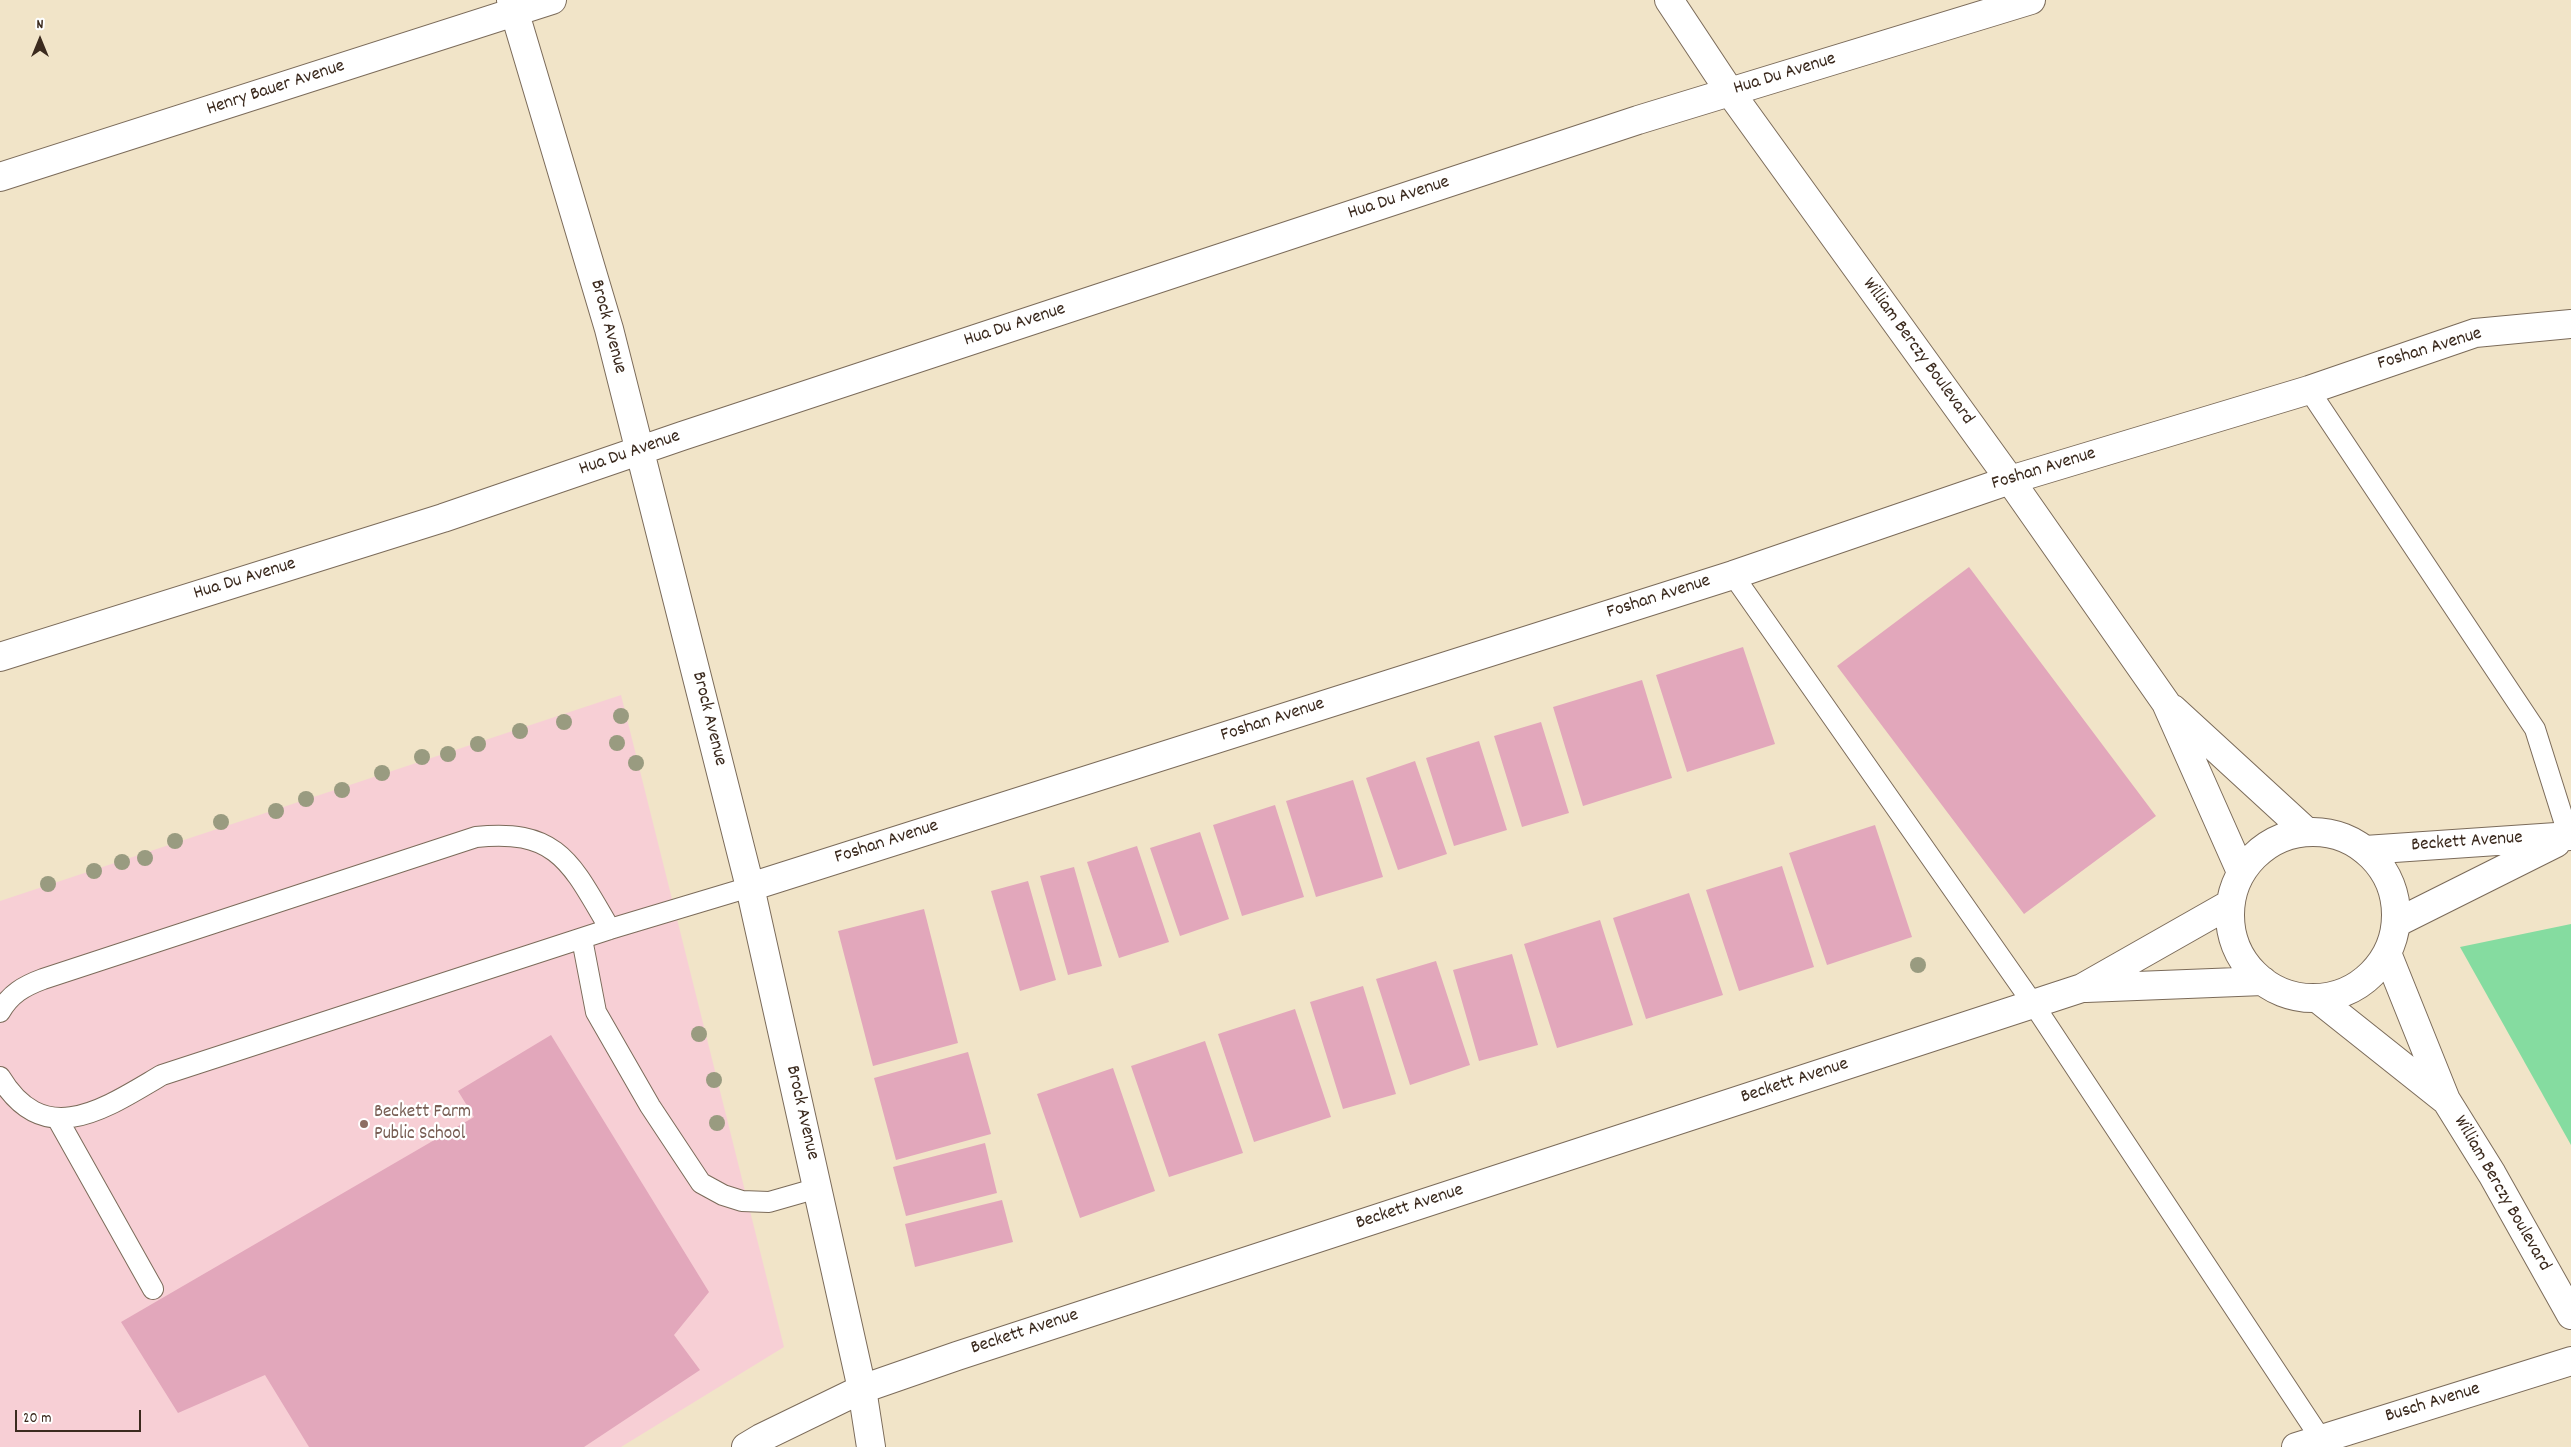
<!DOCTYPE html>
<style>
body{margin:0}
#map{position:relative;width:2571px;height:1447px;overflow:hidden;background:#f1e4c8;font-family:Dekko,sans-serif}
canvas{display:block}
.north{position:absolute;left:15px;top:15px;width:50px;height:50px;-webkit-text-stroke:4px #fff;paint-order:stroke;rotate:0deg;font-size:14px;font-weight:700;line-height:20px;text-align:center;color:#3b2a1e}
.north::after{content:'';display:block;margin:auto;width:18px;height:22px;background:#3b2a1e;clip-path:polygon(50% 0,100% 100%,50% 72%,0 100%)}
.scale{position:absolute;left:15px;top:1410px;width:126px;height:22px;box-sizing:border-box;border:2px solid #3b2a1e;border-top:0;padding-left:6px;font-size:15px;line-height:18px;white-space:nowrap;color:#3b2a1e;-webkit-text-stroke:4px #fff;paint-order:stroke}
</style>
<div id="map">
<canvas width="2571" height="1447"></canvas>
<div class="north">N</div>
<div class="scale">20 m</div>
</div>
<script>
const c = document.querySelector('canvas').getContext('2d');
c.lineJoin = 'round';
function paint(path, color) {
  c.fillStyle = color;
  c.fill(path, 'evenodd');
}
function trace(path, color, width, dash) {
  c.strokeStyle = color;
  c.lineWidth = width;
  c.lineCap = dash ? 'butt' : 'round';
  c.setLineDash(dash || []);
  c.stroke(path);
}
function drawText(font, color, halo, rows, align = 'center') {
  c.font = font + ' Dekko,sans-serif';
  c.lineWidth = 4.5;
  c.setLineDash([]);
  c.textBaseline = 'middle';
  c.strokeStyle = halo;
  c.fillStyle = color;
  for (const [text, x, y, turn = 0] of rows) {
    c.save();
    c.translate(x, y);
    c.rotate((+turn || 0) * Math.PI / 180);
    c.textAlign = isNaN(turn) ? turn : align;
    if (halo) c.strokeText(text, 0, 0);
    c.fillText(text, 0, 0);
    c.restore();
  }
}
paint(new Path2D(`
 M 621,695 L 784,1347 L 621,1447 L 0,1447 L 0,901 Z`), '#f7cfd5');
paint(new Path2D(`
 M 2571,924 L 2571,1145 L 2460,947 Z`), '#85dca0');
paint(new Path2D(`
 M 1969,567 L 2156,816 L 2024,914 L 1837,666 Z
 M 1743,647 L 1775,744 L 1687,772 L 1656,675 Z
 M 1642,680 L 1672,778 L 1583,806 L 1553,707 Z
 M 1541,722 L 1569,813 L 1522,827 L 1494,736 Z
 M 1479,741 L 1507,830 L 1454,846 L 1426,758 Z
 M 1415,761 L 1447,854 L 1398,870 L 1366,778 Z
 M 1353,780 L 1383,877 L 1316,897 L 1286,801 Z
 M 1275,805 L 1304,897 L 1242,916 L 1213,825 Z
 M 1875,825 L 1912,937 L 1827,965 L 1789,853 Z
 M 1200,832 L 1229,919 L 1180,936 L 1150,848 Z
 M 1137,846 L 1169,942 L 1119,958 L 1087,862 Z
 M 1782,866 L 1814,967 L 1739,991 L 1706,890 Z
 M 1074,867 L 1102,966 L 1068,975 L 1040,876 Z
 M 1028,881 L 1056,980 L 1020,991 L 991,891 Z
 M 1689,893 L 1723,995 L 1646,1019 L 1613,918 Z
 M 924,909 L 958,1043 L 873,1066 L 838,931 Z
 M 1600,920 L 1633,1025 L 1557,1048 L 1524,944 Z
 M 1512,954 L 1538,1045 L 1479,1061 L 1453,970 Z
 M 1436,961 L 1470,1065 L 1410,1085 L 1376,979 Z
 M 1363,986 L 1396,1094 L 1343,1109 L 1310,1002 Z
 M 1295,1009 L 1331,1117 L 1254,1142 L 1218,1034 Z
 M 551,1035 L 709,1292 L 674,1335 L 700,1370 L 584,1447 L 309,1447 L 265,1375 L 178,1413 L 121,1322 L 474,1117 L 458,1091 Z
 M 1205,1041 L 1243,1153 L 1169,1177 L 1131,1066 Z
 M 968,1052 L 991,1134 L 896,1160 L 874,1078 Z
 M 1113,1068 L 1155,1191 L 1080,1218 L 1037,1094 Z
 M 985,1143 L 997,1193 L 906,1216 L 893,1167 Z
 M 1002,1200 L 1013,1242 L 915,1267 L 905,1224 Z`), '#e2a7bb');
const service = new Path2D(`
 M 2309,390 L 2535,729 L 2569,837
 M 1733,575 L 2034,1005 L 2321,1439
 M 582,939 L 596,1012 L 650,1106 L 701,1183 L 723,1195 L 742,1201 L 769,1202 L 818,1188
 M 0,1012 C 10,994 24,986 43,979 L 476,837 C 559,828 572,865 610,929
 M 0,1077 C 45,1152 107,1107 162,1075 L 610,929 L 750,887
 M 57,1118 L 153,1289`);
const minor = new Path2D(`
 M 511,0 L 609,329 L 750,887 L 862,1389 L 871,1447
 M 0,177 L 552,0
 M 0,657 L 443,518 L 682,436 L 1638,120 L 2031,0
 M 2365,850 L 2571,836
 M 750,887 L 1733,575 L 2010,480 L 2309,390 L 2475,333 L 2571,324
 M 2396,923 L 2556,843
 M 2296,1447 L 2571,1361`);
const tertiary = new Path2D(`
 M 1669,0 L 1730,92 L 2010,480 L 2166,703 L 2241,872
 M 2173,709 L 2307,832
 M2230 915a83 83 0 1 1 166 0a83 83 0 1 1-166 0Z
 M 2387,953 L 2446,1100 L 2492,1174 L 2571,1315
 M 2086,988 L 2263,981
 M 2317,998 L 2444,1099
 M 746,1447 L 761,1438 L 862,1389 L 957,1356 L 2082,988 L 2230,904`);
trace(service, '#7b6b5a', 22);
trace(minor, '#7b6b5a', 30);
trace(tertiary, '#7b6b5a', 30);
trace(service, '#fff', 20);
trace(minor, '#fff', 28);
trace(tertiary, '#fff', 28);
c.fillStyle = '#999b80';
for (const [x, y] of [
 [621,716],
 [564,722],
 [520,731],
 [617,743],
 [478,744],
 [448,754],
 [422,757],
 [636,763],
 [382,773],
 [342,790],
 [306,799],
 [276,811],
 [221,822],
 [175,841],
 [145,858],
 [122,862],
 [94,871],
 [48,884],
 [1918,965],
 [699,1034],
 [714,1080],
 [717,1123]
]) {
  c.beginPath();
  c.arc(x, y, 8, 0, 2 * Math.PI);
  c.fill();
}
for (const [x, y, r, color] of [
 [364,1124,5,"#8d6e63"]
]) {
  const dot = new Path2D();
  dot.arc(x, y, r, 0, 2 * Math.PI);
  c.fillStyle = color;
  c.fill(dot);
  trace(dot, '#fff', 2);
}
drawText('19px', '#3b2a1e', '#fff', [
 ["Hua Du Avenue",1785,75,-17],
 ["Henry Bauer Avenue",276,89,-18],
 ["Hua Du Avenue",1399,199,-18],
 ["Hua Du Avenue",1015,326,-18],
 ["Brock Avenue",607,327,75],
 ["Foshan Avenue",2430,350,-17],
 ["William Berczy Boulevard",1917,352,54],
 ["Hua Du Avenue",630,454,-19],
 ["Foshan Avenue",2044,470,-17],
 ["Hua Du Avenue",245,580,-17],
 ["Foshan Avenue",1659,598,-18],
 ["Brock Avenue",708,719,76],
 ["Foshan Avenue",1273,721,-18],
 ["Foshan Avenue",887,843,-18],
 ["Beckett Avenue",2467,843,-4],
 ["Beckett Avenue",1795,1082,-18],
 ["Brock Avenue",801,1113,77],
 ["William Berczy Boulevard",2501,1194,60],
 ["Beckett Avenue",1410,1208,-18],
 ["Beckett Avenue",1025,1333,-18],
 ["Busch Avenue",2433,1404,-17]
]);
drawText('19px', '#785e54', '#fff', [
 ["Beckett Farm",374,1113],
 ["Public School",374,1135]
], 'left');
</script>
